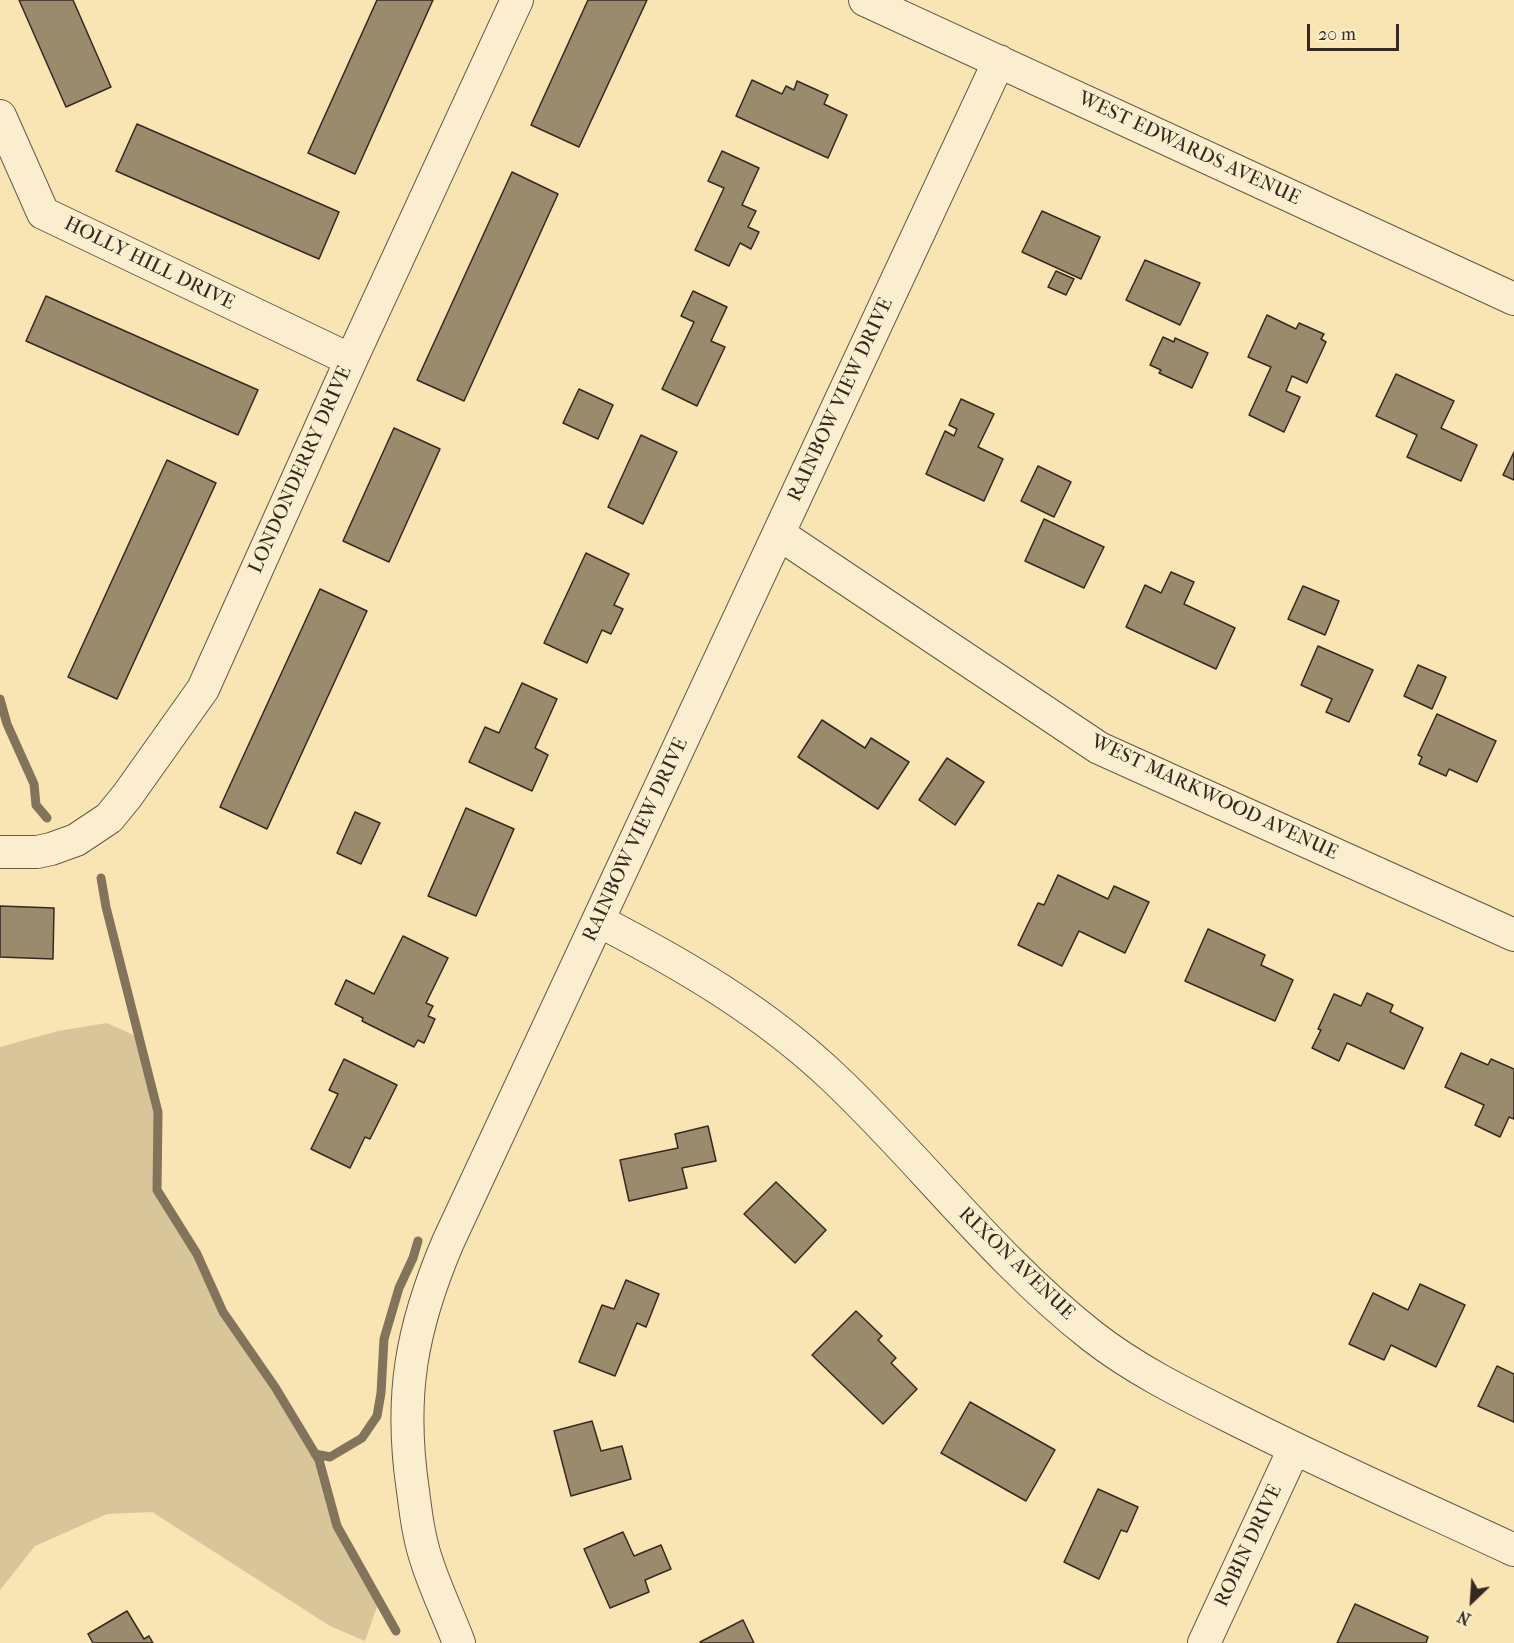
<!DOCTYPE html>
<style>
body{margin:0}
#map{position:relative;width:1514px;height:1643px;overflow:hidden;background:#f9e5b3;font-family:"IM FELL French Canon",serif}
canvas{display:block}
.north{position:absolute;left:1442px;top:1571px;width:60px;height:60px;-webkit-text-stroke:4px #fbeece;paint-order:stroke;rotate:205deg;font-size:16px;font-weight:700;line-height:24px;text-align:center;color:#352921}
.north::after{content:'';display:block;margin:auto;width:21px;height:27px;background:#352921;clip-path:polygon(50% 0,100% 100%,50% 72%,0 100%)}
.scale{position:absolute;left:1307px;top:24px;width:92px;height:27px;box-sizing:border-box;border:3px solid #352921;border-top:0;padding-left:8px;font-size:18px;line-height:21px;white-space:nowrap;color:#352921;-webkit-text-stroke:4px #fbeece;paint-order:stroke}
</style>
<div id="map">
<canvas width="1514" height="1643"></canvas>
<div class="north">N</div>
<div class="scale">20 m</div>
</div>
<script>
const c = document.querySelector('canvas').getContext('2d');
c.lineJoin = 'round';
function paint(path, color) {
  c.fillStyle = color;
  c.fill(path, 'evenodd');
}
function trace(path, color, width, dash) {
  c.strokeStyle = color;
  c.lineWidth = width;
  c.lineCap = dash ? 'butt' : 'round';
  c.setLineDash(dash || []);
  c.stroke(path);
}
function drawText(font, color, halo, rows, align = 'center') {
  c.font = font + ' "IM FELL French Canon",serif';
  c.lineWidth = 4.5;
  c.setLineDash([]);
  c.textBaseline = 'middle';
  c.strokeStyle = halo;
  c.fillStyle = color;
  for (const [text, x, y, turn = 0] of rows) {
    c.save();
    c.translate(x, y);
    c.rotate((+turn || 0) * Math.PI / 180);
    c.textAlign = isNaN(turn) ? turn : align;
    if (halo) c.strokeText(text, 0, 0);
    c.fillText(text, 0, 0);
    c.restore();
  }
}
paint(new Path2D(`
 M 107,1023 L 140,1038 L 158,1112 L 157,1190 L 197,1253 L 223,1312 L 275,1387 L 319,1460 L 337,1526 L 379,1601 L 365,1641 L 330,1626 L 152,1512 L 107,1514 L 35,1546 L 0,1590 L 0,1047 L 58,1031 Z`), '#d8c59a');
trace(new Path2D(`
 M 0,699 L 7,724 L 34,784 L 36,805 L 47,818
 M 101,878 L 106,907 L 158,1112 L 157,1190 L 197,1254 L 223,1312 L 275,1387 L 319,1460 L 337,1526 L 396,1631
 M 315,1454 L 330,1457 L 362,1438 L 377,1416 L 381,1393 L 384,1339 L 399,1288 L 413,1258 L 418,1241`), '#82735b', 9);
const building = new Path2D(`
 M 19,0 L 73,0 L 111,87 L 66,107 Z
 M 377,0 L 433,0 L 355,174 L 308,153 Z
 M 588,0 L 647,0 L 579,147 L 531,125 Z
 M 752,80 L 782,94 L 786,86 L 794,90 L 797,81 L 828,95 L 824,104 L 847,115 L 828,158 L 736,116 Z
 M 137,124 L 339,212 L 319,259 L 116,171 Z
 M 722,151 L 759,168 L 742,205 L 756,211 L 748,227 L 759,232 L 751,249 L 740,243 L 729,266 L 695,250 L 724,188 L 708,181 Z
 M 512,172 L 558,194 L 464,401 L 417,380 Z
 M 1042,211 L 1100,237 L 1081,279 L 1022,252 Z
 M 1145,260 L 1200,283 L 1180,325 L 1126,300 Z
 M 1056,271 L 1074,279 L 1066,295 L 1048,287 Z
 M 693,291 L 727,307 L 711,341 L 725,347 L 697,406 L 662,389 L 694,322 L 681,316 Z
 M 46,296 L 258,390 L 238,435 L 26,341 Z
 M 1267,315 L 1296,329 L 1299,323 L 1324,334 L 1321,339 L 1326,342 L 1307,383 L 1292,376 L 1286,391 L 1300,397 L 1284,432 L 1249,415 L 1271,367 L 1248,357 Z
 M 1163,337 L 1174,342 L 1175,338 L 1208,353 L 1192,388 L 1159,373 L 1161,370 L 1150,365 Z
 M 1396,374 L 1454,401 L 1441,428 L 1477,445 L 1461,481 L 1407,457 L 1417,435 L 1376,416 Z
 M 579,389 L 613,405 L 598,439 L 563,423 Z
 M 961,399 L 994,414 L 978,447 L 1003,459 L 984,501 L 926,474 L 945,431 L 954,436 L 957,429 L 949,425 Z
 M 394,428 L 440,449 L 389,562 L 343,541 Z
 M 641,435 L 677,452 L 643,524 L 608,507 Z
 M 1514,452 L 1514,480 L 1503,475 Z
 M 167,460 L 216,483 L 117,699 L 68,677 Z
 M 1038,466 L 1071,482 L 1054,517 L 1021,501 Z
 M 1044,519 L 1104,547 L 1084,588 L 1025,561 Z
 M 586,553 L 629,574 L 614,605 L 623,609 L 611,634 L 602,630 L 587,663 L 544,643 Z
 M 1171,572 L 1194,582 L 1184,604 L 1235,628 L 1216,669 L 1126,627 L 1145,585 L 1161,593 Z
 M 1303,586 L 1339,601 L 1325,635 L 1288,619 Z
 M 320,589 L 367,611 L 267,829 L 220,807 Z
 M 1318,646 L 1373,670 L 1349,722 L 1326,712 L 1332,699 L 1301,685 Z
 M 1418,665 L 1446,677 L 1432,709 L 1404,696 Z
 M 522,683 L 557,699 L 535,748 L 548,755 L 532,791 L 469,762 L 485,727 L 499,733 Z
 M 1437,714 L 1496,741 L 1477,782 L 1449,769 L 1446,776 L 1419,764 L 1422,757 L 1418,755 Z
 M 822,720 L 865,748 L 871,738 L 909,762 L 878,809 L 798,757 Z
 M 947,758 L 984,782 L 955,825 L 919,800 Z
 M 466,808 L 514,829 L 476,916 L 428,896 Z
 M 355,812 L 380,823 L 361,864 L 337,853 Z
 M 1058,875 L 1108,899 L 1114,886 L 1149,902 L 1125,953 L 1079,931 L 1062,966 L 1018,945 L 1038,903 L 1044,905 Z
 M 0,906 L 54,908 L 53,959 L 0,957 Z
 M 1208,929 L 1265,955 L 1261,965 L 1293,980 L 1275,1021 L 1185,981 Z
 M 403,936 L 448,958 L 426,1003 L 433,1006 L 428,1016 L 435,1019 L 424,1043 L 418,1040 L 414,1047 L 362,1021 L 363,1018 L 335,1004 L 346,980 L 374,994 Z
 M 1367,993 L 1393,1005 L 1390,1012 L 1423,1028 L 1404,1069 L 1347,1043 L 1339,1061 L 1312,1048 L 1321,1030 L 1318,1029 L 1334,994 L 1361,1006 Z
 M 1461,1053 L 1488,1065 L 1491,1059 L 1514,1069 L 1514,1119 L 1509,1117 L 1500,1137 L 1475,1125 L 1484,1105 L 1445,1087 Z
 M 344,1059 L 397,1085 L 370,1139 L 365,1137 L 350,1168 L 311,1149 L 338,1094 L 329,1090 Z
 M 708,1126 L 716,1161 L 682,1168 L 687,1188 L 629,1201 L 620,1160 L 678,1148 L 675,1134 Z
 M 776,1182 L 826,1230 L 795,1263 L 744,1214 Z
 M 626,1280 L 659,1294 L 646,1327 L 637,1323 L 615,1376 L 579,1362 L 602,1305 L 614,1309 Z
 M 1420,1284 L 1465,1305 L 1436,1367 L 1391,1345 L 1384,1360 L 1349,1344 L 1373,1293 L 1408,1310 Z
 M 856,1311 L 882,1336 L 878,1340 L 896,1358 L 891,1363 L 917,1389 L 883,1424 L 812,1355 Z
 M 1497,1366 L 1514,1374 L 1514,1422 L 1478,1406 Z
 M 970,1402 L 1055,1450 L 1026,1501 L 941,1453 Z
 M 592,1421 L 601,1451 L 622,1446 L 631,1479 L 571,1496 L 554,1431 Z
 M 1098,1489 L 1138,1507 L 1127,1532 L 1121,1530 L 1099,1579 L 1064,1562 Z
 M 623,1532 L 634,1556 L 661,1545 L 671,1569 L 645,1580 L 649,1592 L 610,1608 L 584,1549 Z
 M 1355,1604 L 1428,1637 L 1426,1643 L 1337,1643 Z
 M 127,1611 L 144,1639 L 149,1636 L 153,1643 L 93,1643 L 88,1634 Z
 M 743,1620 L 754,1643 L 701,1643 L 700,1642 Z`);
paint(building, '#9b8b6d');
trace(building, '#352921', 1.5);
const minor = new Path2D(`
 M 865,0 L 1514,299
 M 0,116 L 43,213 L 351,360
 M 779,534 L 1099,748 L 1514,935
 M 0,852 L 37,852 L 51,849 L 76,840 L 109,818 L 127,796 L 203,689 L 351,360 L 517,0
 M 599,921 C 684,965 763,1011 833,1077 C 922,1161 995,1260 1092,1336 C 1138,1372 1191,1397 1243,1423 C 1332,1468 1424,1508 1514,1550
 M 459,1643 C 449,1616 436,1590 427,1562 C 419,1539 416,1515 413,1491 C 399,1397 411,1329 448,1242 L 999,61
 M 1204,1643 L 1294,1449`);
trace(minor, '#665846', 34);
trace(minor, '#fbeece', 32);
drawText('20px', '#352921', '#fbeece', [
 ["WEST EDWARDS AVENUE",1189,149,25],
 ["HOLLY HILL DRIVE",149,264,26],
 ["RAINBOW VIEW DRIVE",841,400,-65],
 ["LONDONDERRY DRIVE",301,470,-66],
 ["WEST MARKWOOD AVENUE",1214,798,25],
 ["RAINBOW VIEW DRIVE",636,840,-65],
 ["RIXON AVENUE",1016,1264,44],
 ["ROBIN DRIVE",1249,1546,-65]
]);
</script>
